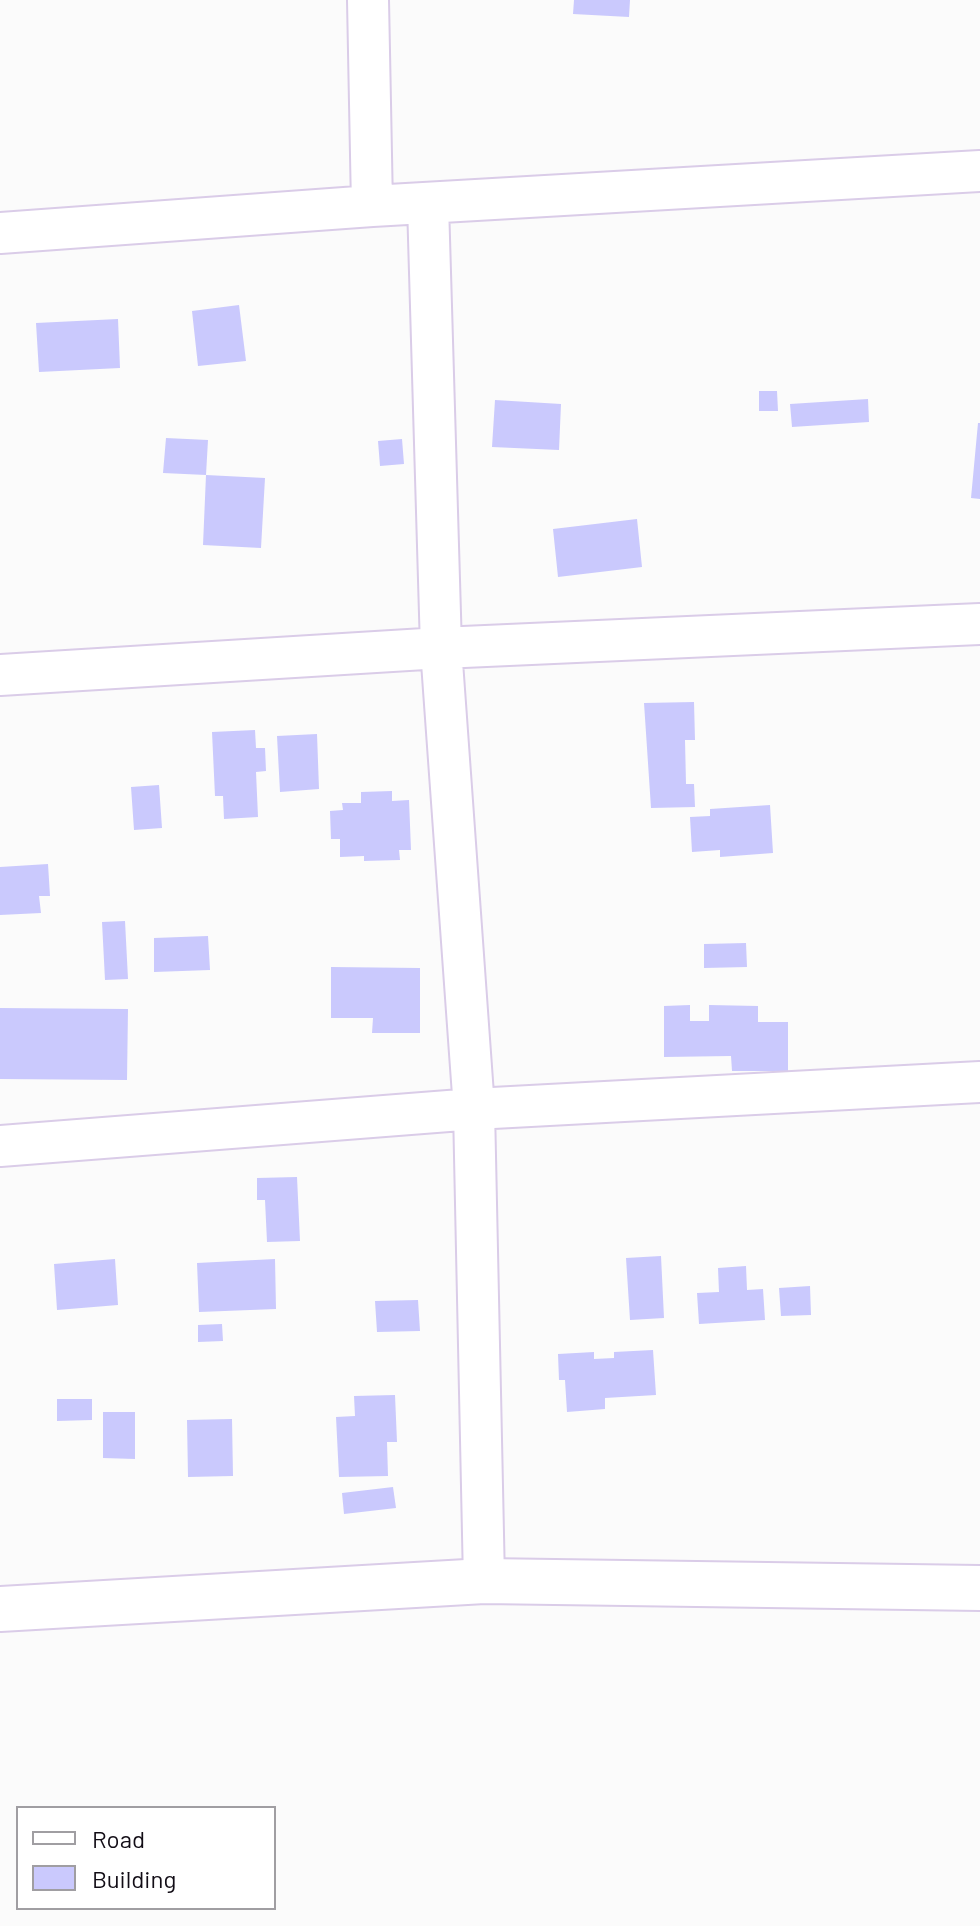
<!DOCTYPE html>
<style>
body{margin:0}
#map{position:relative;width:980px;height:1926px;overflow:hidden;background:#fbfbfb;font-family:Barlow,sans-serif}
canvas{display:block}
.legend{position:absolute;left:16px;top:1806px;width:260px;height:104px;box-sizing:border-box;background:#fff;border:2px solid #a09ea2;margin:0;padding:10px 14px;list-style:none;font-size:24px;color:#120d16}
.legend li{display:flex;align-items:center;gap:16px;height:40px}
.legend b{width:40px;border:2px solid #a09ea2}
</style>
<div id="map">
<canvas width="980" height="1926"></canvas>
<ul class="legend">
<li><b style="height:10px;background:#fff"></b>Road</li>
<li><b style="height:22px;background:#cac9fd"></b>Building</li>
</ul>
</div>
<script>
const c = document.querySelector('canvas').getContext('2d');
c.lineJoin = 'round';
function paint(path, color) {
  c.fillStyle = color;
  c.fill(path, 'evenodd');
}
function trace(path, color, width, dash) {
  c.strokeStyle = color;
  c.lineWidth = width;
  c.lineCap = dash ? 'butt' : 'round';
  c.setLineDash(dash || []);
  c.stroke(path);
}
paint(new Path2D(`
 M 574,0 L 630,0 L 629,17 L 573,14 Z
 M 239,305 L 246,361 L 198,366 L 192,311 Z
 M 118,319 L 120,368 L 39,372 L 36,323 Z
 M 759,391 L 777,391 L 778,411 L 759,411 Z
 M 868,399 L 869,422 L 792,427 L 790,404 Z
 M 495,400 L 561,404 L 559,450 L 492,447 Z
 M 978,423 L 980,423 L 980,499 L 971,498 Z
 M 166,438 L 208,440 L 206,475 L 265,478 L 261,548 L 203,545 L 206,475 L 163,473 Z
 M 402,439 L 404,464 L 380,466 L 378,441 Z
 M 637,519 L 642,567 L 558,577 L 553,529 Z
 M 694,702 L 695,740 L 685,740 L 686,784 L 694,784 L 695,807 L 651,808 L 644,703 Z
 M 255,730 L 256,748 L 265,748 L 266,771 L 256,772 L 258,817 L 224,819 L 223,796 L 215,796 L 212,732 Z
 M 317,734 L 319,789 L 280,792 L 277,736 Z
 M 159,785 L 162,828 L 134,830 L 131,787 Z
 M 392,791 L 392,801 L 409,800 L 411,850 L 399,850 L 400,860 L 364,861 L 364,856 L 340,857 L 340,839 L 331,839 L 330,811 L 343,810 L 342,803 L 361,803 L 361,792 Z
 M 770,805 L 773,853 L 720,857 L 720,850 L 692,852 L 690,817 L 710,816 L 710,809 Z
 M 48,864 L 50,896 L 39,896 L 41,913 L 0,915 L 0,867 Z
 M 125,921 L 128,979 L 105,980 L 102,922 Z
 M 208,936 L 210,970 L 154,972 L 154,938 Z
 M 746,943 L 747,967 L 704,968 L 704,944 Z
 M 331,967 L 420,968 L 420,1033 L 372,1033 L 373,1018 L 331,1018 Z
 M 690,1005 L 690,1021 L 709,1021 L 709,1005 L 758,1006 L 758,1022 L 788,1022 L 788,1071 L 732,1071 L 731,1056 L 664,1057 L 664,1006 Z
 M 0,1008 L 128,1009 L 127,1080 L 0,1079 Z
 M 297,1177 L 300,1241 L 267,1242 L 265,1200 L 257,1200 L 257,1178 Z
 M 661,1256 L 664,1318 L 630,1320 L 626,1258 Z
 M 115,1259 L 118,1305 L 57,1310 L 54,1264 Z
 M 275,1259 L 276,1309 L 199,1312 L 197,1263 Z
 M 746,1266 L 747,1290 L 763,1289 L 765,1320 L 699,1324 L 697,1293 L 719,1292 L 718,1268 Z
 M 810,1286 L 811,1315 L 781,1316 L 779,1288 Z
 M 418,1300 L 420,1331 L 377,1332 L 375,1301 Z
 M 222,1324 L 223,1341 L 198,1342 L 198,1325 Z
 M 653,1350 L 656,1395 L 605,1398 L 605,1409 L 567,1412 L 565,1380 L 559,1380 L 558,1354 L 594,1352 L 594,1359 L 614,1358 L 614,1352 Z
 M 395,1395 L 397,1442 L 387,1442 L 388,1476 L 339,1477 L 336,1417 L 355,1416 L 354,1396 Z
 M 57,1399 L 92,1399 L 92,1420 L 57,1421 Z
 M 103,1412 L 135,1412 L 135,1459 L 103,1458 Z
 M 232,1419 L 233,1476 L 188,1477 L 187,1420 Z
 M 393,1487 L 396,1508 L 344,1514 L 342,1493 Z`), '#cac9fd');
const minor = new Path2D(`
 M 368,0 L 372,206
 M 428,204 L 441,648 L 474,1109 L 484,1581
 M 0,233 L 372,206 L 980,171
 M 0,675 L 441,648 L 980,624
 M 0,1146 L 474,1109 L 980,1082`);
const tertiary = new Path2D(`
 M 0,1609 L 484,1581 L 980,1588`);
trace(minor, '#dacce8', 44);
trace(tertiary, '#dacce8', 48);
trace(minor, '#fff', 40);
trace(tertiary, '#fff', 44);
</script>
